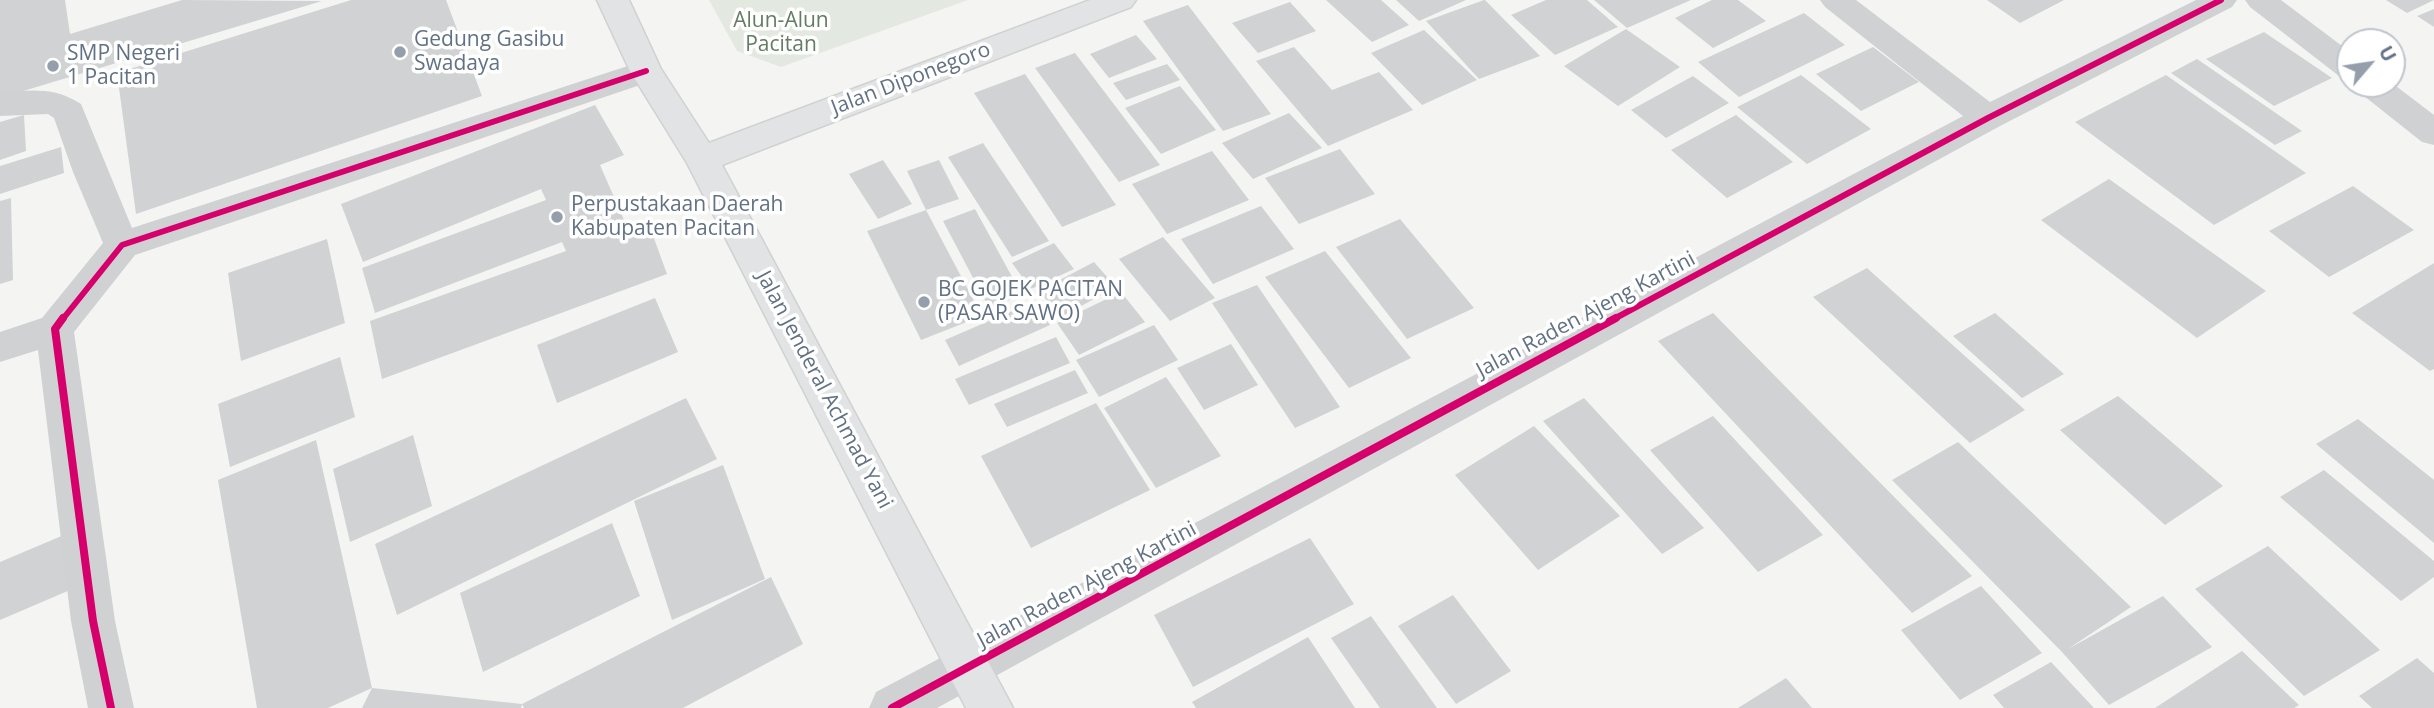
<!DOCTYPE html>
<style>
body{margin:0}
#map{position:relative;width:2434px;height:708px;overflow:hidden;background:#f4f5f3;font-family:"Open Sans",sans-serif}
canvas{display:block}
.north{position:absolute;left:2336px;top:28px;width:70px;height:70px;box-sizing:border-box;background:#fff;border:2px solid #c0c6ce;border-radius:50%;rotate:61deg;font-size:19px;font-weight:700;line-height:28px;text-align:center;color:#627185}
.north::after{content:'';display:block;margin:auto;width:24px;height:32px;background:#959fac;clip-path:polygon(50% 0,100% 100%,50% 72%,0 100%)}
</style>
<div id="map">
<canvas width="2434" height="708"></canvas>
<div class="north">U</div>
</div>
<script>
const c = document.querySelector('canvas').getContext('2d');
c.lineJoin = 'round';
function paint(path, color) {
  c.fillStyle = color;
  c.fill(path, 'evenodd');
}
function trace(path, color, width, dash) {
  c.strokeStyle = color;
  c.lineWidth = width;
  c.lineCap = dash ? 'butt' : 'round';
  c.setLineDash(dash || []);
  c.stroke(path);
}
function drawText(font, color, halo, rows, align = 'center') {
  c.font = font + ' "Open Sans",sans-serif';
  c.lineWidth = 7;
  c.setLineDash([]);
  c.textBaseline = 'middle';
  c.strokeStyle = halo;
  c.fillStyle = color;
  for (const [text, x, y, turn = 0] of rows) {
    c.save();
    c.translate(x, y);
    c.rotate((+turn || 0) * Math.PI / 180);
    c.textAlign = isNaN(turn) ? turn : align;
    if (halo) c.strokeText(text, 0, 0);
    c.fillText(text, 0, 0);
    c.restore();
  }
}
paint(new Path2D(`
 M 709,0 L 968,0 L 781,67 L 737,51 Z`), '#e3e8e1');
paint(new Path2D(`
 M 0,0 L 65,0 L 70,34 L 182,0 L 322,1 L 0,98 Z
 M 351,0 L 446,0 L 482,96 L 136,214 L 117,73 Z
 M 1326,0 L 1381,0 L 1409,25 L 1372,42 Z
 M 1396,0 L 1466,0 L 1419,21 Z
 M 1484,0 L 1485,0 L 1540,56 L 1479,79 L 1426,21 Z
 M 1546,0 L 1587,0 L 1618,27 L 1555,55 L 1511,15 Z
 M 1594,0 L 1691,0 L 1627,28 Z
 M 1712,0 L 1738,0 L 1766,21 L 1713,48 L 1675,18 Z
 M 1987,0 L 2064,0 L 2020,23 Z
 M 2386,0 L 2434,0 L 2407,13 Z
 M 1290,2 L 1316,31 L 1258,53 L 1232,23 Z
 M 1188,5 L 1271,114 L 1223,131 L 1143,21 Z
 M 2434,9 L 2434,27 L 2417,16 Z
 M 1804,13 L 1845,45 L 1739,97 L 1698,62 Z
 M 1626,29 L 1680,67 L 1618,106 L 1564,66 Z
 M 1424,30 L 1477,80 L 1422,105 L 1371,53 Z
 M 2264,32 L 2332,78 L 2274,106 L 2206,59 Z
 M 1136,35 L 1157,59 L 1109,78 L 1090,54 Z
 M 1294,47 L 1332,90 L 1379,72 L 1413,110 L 1328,146 L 1256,61 Z
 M 1873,47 L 1919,82 L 1861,111 L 1816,74 Z
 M 1075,53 L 1160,165 L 1119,182 L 1035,68 Z
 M 2197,59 L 2302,131 L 2275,145 L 2171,73 Z
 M 1167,64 L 1180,80 L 1126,100 L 1113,83 Z
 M 1025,74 L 1116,205 L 1062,227 L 974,93 Z
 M 1801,75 L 1871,129 L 1807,164 L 1737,107 Z
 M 2166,75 L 2306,173 L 2214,225 L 2075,122 Z
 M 1693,76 L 1729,103 L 1666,138 L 1631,110 Z
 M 1180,86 L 1216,130 L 1161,154 L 1125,108 Z
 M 595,105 L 624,155 L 600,165 L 628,229 L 648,222 L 667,274 L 382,379 L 370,321 L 566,251 L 562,242 L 375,313 L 362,268 L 546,200 L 541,189 L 363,262 L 341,204 Z
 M 1289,113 L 1322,148 L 1253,179 L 1222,143 Z
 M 24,115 L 26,151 L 0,160 L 0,122 Z
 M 1736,115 L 1793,162 L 1727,198 L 1671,150 Z
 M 983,143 L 1049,241 L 1012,257 L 948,157 Z
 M 61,147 L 64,173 L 0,194 L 0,166 Z
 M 1340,149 L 1375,194 L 1299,224 L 1265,178 Z
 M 1212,151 L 1249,200 L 1167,234 L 1132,184 Z
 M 883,160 L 912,204 L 878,219 L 849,174 Z
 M 939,160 L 959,199 L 926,210 L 907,171 Z
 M 2109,179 L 2266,291 L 2197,338 L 2041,220 Z
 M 2353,186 L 2414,230 L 2329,277 L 2269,231 Z
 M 11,198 L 13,280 L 0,284 L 0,201 Z
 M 1261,206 L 1294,249 L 1213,284 L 1181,239 Z
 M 975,209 L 1022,295 L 989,308 L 943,221 Z
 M 926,210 L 982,316 L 921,340 L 867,231 Z
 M 1400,219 L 1474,308 L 1407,339 L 1336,247 Z
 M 1163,237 L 1215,298 L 1170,321 L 1119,259 Z
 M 327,239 L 345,323 L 241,361 L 228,273 Z
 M 1054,243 L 1074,269 L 1031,289 L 1012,263 Z
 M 1325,251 L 1411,358 L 1349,388 L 1265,277 Z
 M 1094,262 L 1116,287 L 1061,317 L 1039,291 Z
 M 2434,263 L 2434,369 L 2430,371 L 2352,313 Z
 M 1867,268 L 2025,410 L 1970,443 L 1813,297 Z
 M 1257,285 L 1340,407 L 1295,428 L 1212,303 Z
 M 1121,292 L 1145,322 L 1079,355 L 1057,323 Z
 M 655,298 L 678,352 L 557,403 L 537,345 Z
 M 1035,301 L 1050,325 L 959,366 L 945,340 Z
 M 1713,313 L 1972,576 L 1912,613 L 1658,341 Z
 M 1995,313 L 2064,374 L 2022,398 L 1953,336 Z
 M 1154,325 L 1178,360 L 1099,397 L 1076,360 Z
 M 1056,337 L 1070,363 L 969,405 L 955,379 Z
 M 1231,344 L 1258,385 L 1204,410 L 1177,368 Z
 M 340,357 L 355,417 L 230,467 L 218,404 Z
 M 1075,370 L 1088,393 L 1007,427 L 994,404 Z
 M 1166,377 L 1221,456 L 1156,488 L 1104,408 Z
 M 2118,396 L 2223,486 L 2165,525 L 2060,430 Z
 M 686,398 L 717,459 L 397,615 L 375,544 Z
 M 1584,398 L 1704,528 L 1662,554 L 1543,421 Z
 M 1096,403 L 1150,490 L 1031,548 L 981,456 Z
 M 1713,416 L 1823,535 L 1758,572 L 1650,450 Z
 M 2358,419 L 2434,480 L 2434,543 L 2316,444 Z
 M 1534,426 L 1620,516 L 1538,570 L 1455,475 Z
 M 413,435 L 432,506 L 350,542 L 333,469 Z
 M 316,440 L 372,688 L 328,708 L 257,708 L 218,480 Z
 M 1958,442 L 2131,607 L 2068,649 L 2163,596 L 2212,647 L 2109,705 L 2062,652 L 1892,480 Z
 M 723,465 L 765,579 L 672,620 L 634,501 Z
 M 2324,470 L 2434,561 L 2434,577 L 2401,601 L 2280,497 Z
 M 612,523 L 640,596 L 483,672 L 460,593 Z
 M 71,532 L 77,587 L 0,620 L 0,562 Z
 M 1310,538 L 1354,604 L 1193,687 L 1154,615 Z
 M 2268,546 L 2380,650 L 2304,696 L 2195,589 Z
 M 771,577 L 803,644 L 683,708 L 524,708 L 522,704 L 521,708 L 362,708 L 372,688 L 522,704 Z
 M 1981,586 L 2042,653 L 1960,700 L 1901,630 Z
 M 1453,595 L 1511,671 L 1456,704 L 1398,626 Z
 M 1371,616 L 1437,708 L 1380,708 L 1331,638 Z
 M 1308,637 L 1355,708 L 1196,708 L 1192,702 Z
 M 2242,651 L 2299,705 L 2294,708 L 2155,708 Z
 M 2417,658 L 2434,673 L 2434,708 L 2372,708 L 2359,696 Z
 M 2051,662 L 2094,708 L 2004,708 L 1993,695 Z
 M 1786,678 L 1812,708 L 1738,708 Z`), '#d0d2d3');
const major = new Path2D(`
 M 597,0 L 629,0 L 661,69 L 709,143 L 1090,0 L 1136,0 L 1131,7 L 722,165 L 1013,708 L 966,708 L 687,163 L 630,71 Z`);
trace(major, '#d0d2d2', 3);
paint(new Path2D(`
 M 1820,0 L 1856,0 L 1990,102 L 2196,0 L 2237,0 L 2232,7 L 2000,126 L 937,708 L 869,708 L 876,692 L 1963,116 L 1825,7 Z
 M 2245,0 L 2281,0 L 2350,52 L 2350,79 L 2339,76 L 2250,7 Z
 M 646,60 L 658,63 L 662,71 L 658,79 L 135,255 L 74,332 L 115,621 L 134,708 L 88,708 L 71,621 L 38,350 L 0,362 L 0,332 L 42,318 L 103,243 L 73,172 L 54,118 L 48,114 L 0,116 L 0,92 C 31,91 53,86 81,104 L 132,228 Z
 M 2392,83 L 2434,115 L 2434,145 L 2422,142 L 2359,92 L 2355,84 Z`), '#d0d1d2');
paint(major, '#e2e3e4');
trace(new Path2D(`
 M 62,320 L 122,245 L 646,71
 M 1612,320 L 1988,118 L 2221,0`), '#d6006c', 6);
trace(new Path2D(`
 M 63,318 L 55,329 L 93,621 L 111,708
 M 892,708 L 1616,318`), '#d6006c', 8);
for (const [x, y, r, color] of [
 [400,52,7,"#959fac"],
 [53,66,7,"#959fac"],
 [557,217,7,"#959fac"],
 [924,302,7,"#959fac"]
]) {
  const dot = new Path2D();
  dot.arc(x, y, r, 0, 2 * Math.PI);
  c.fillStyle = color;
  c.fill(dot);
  trace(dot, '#fff', 2.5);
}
drawText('21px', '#647c62', '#fff', [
 ["Alun-Alun",781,21],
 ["Pacitan",781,45]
]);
drawText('21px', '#627185', '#fff', [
 ["Gedung Gasibu",414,40],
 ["Swadaya",414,64],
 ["SMP Negeri",67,54],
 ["1 Pacitan",67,78],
 ["Perpustakaan Daerah",571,205],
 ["Kabupaten Pacitan",571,229],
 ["BC GOJEK PACITAN",938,290],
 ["(PASAR SAWO)",938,314]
], 'left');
drawText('21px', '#627185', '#fff', [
 ["Jalan Diponegoro",911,79,-21],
 ["Jalan Raden Ajeng Kartini",1586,315,-28],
 ["Jalan Jenderal Achmad Yani",824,390,62],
 ["Jalan Raden Ajeng Kartini",1087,585,-28]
]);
</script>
